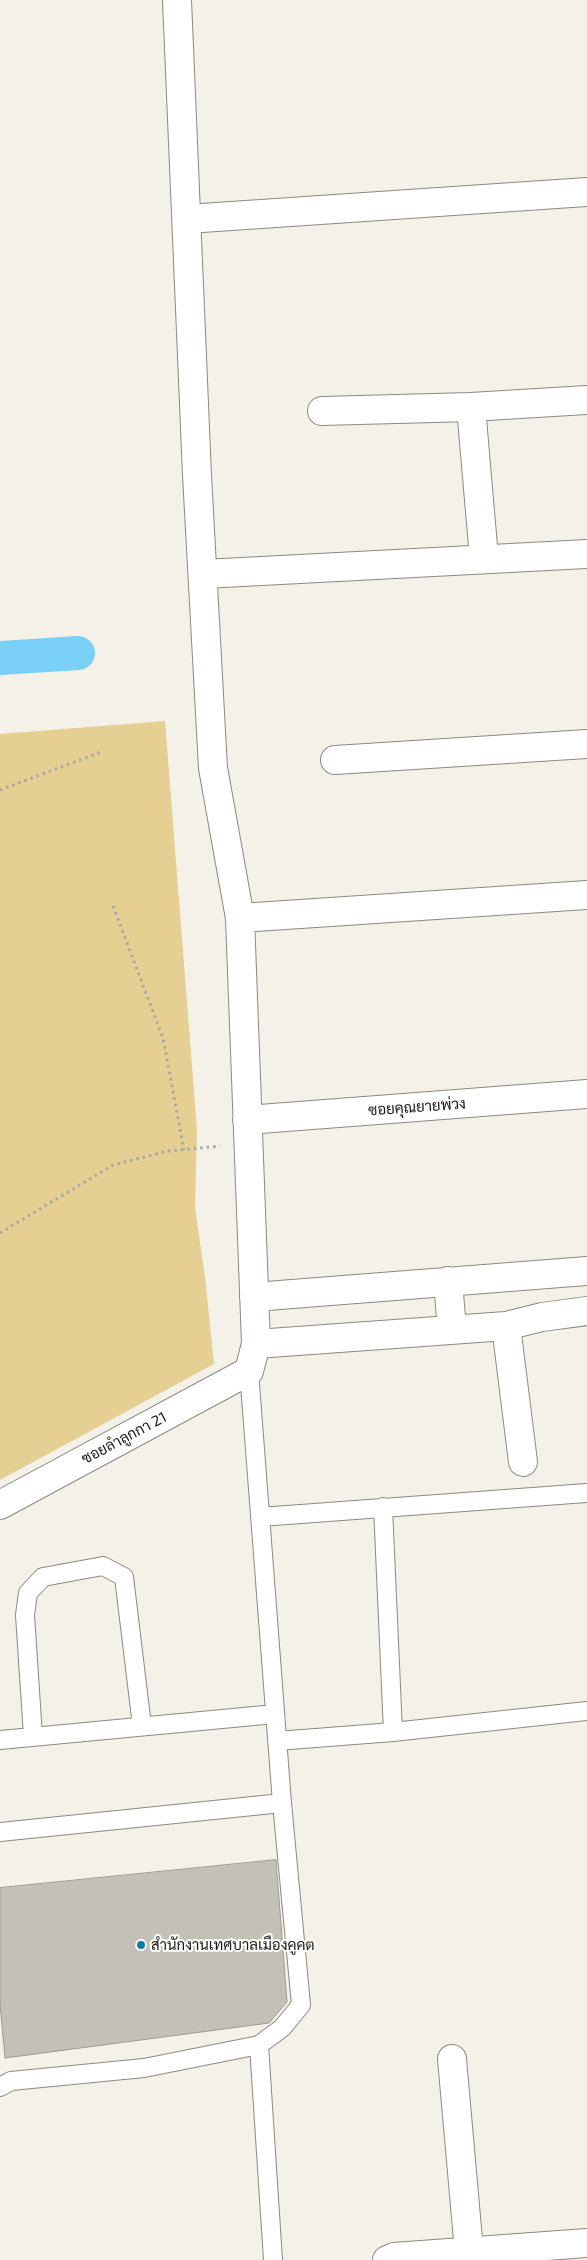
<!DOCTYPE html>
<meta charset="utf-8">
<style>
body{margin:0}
canvas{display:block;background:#f4f1e8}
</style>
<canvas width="587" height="2260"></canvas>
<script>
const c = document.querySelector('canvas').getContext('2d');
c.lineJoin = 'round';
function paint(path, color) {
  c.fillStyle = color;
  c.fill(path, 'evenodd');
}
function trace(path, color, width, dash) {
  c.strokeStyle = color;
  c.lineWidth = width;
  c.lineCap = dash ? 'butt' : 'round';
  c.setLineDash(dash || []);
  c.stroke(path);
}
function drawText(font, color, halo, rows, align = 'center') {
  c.font = font + ' "Exo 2",Sarabun,sans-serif';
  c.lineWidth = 4;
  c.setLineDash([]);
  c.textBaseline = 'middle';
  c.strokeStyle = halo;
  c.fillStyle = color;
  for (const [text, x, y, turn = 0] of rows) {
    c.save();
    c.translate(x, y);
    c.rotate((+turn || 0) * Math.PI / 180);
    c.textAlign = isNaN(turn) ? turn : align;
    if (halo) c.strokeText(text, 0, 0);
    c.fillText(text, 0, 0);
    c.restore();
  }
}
paint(new Path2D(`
 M 165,721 L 197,1130 L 195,1208 L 205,1277 L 214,1364 L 0,1480 L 0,734 Z`), '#e6cf92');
trace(new Path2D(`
 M 0,658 L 78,653`), '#7bd0f9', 34);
const building = new Path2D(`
 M 276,1860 L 287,2002 L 269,2023 L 5,2058 L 0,2004 L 0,1888 Z`);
paint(building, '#c3c0b7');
trace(building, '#9e9b92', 1);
const service = new Path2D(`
 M 383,1507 L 393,1732
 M 260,1517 L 587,1493
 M 33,1736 L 25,1615 L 28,1593 L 43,1577 L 103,1566 L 124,1577 L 142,1726
 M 0,1740 L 275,1714
 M 277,1741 L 393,1732 L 587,1711
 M 0,1832 L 282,1803
 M 259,2045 L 273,2260
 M 0,2087 L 11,2081 L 144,2068 L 259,2045 L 282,2028 L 301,2005 L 282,1803 L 249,1371`);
const minor = new Path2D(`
 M 187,219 L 587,192
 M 471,407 L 484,558
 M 322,411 L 471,407 L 587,400
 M 204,574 L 587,554
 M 335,760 L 587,744
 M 240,918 L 587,895
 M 247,1120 L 587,1094
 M 448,1281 L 452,1330
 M 254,1297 L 587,1271
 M 506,1326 L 523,1462
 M 256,1344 L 506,1326 L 542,1317 L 587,1311
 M 0,1505 L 249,1371 L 256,1344 L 240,918 L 213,768 L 197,475 L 177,0
 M 452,2059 L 469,2251
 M 387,2260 L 394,2257 L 587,2243`);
trace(service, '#8c8981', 20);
trace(minor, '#8c8981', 30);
trace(new Path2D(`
 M 0,790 L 101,752
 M 113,906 L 163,1038 L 184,1150
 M 0,1233 L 113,1165 L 168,1151 L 220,1146`), '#aaa8a1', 3, [2.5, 4]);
trace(service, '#fff', 18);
trace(minor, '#fff', 28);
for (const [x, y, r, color] of [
 [141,1945,5,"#0d7ca5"]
]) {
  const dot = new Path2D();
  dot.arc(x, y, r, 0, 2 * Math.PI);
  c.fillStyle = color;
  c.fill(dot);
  trace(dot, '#fffefc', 2);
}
drawText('15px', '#1a1916', '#fffefc', [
 ["ซอยคุณยายพ่วง",417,1107,-4],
 ["ซอยลำลูกกา 21",124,1438,-28]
]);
drawText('15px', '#1a1916', '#fffefc', [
 ["สำนักงานเทศบาลเมืองคูคต",151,1945]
], 'left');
</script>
